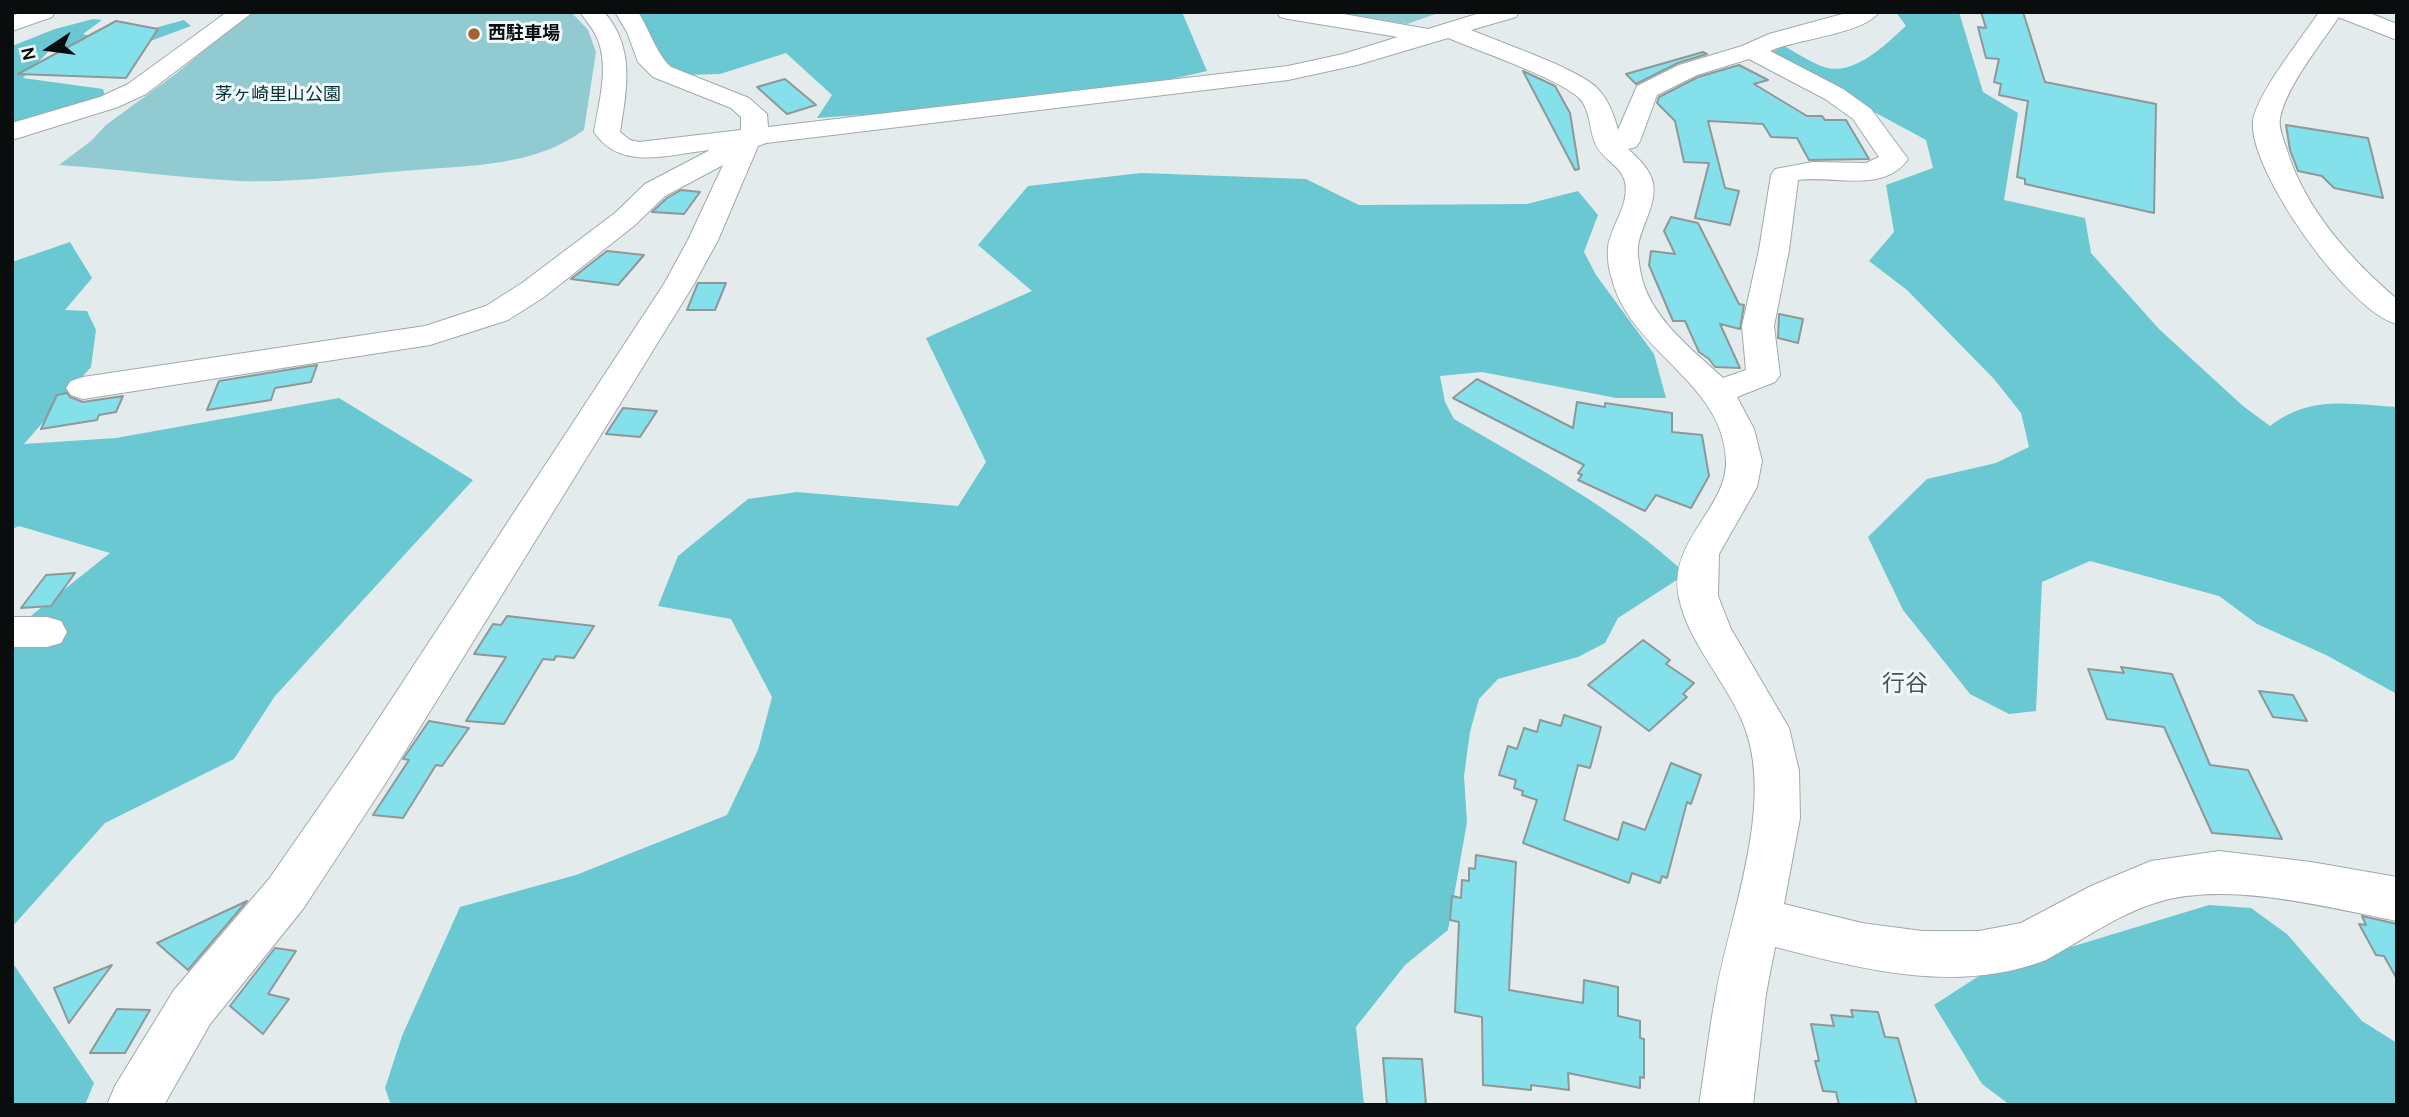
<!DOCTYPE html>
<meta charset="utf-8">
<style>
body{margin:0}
#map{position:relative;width:2409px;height:1117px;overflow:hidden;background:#e4ebec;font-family:Karla,sans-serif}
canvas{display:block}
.frame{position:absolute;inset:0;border:14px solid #0a0d0d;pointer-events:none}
.north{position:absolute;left:14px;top:14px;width:70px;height:70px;-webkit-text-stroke:5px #f1f8f9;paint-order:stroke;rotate:257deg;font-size:19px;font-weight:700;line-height:28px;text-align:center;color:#0a0d0d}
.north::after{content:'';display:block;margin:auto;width:24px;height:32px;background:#0a0d0d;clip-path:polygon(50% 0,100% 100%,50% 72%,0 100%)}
</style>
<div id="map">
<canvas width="2409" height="1117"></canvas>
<div class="frame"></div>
<div class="north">N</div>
</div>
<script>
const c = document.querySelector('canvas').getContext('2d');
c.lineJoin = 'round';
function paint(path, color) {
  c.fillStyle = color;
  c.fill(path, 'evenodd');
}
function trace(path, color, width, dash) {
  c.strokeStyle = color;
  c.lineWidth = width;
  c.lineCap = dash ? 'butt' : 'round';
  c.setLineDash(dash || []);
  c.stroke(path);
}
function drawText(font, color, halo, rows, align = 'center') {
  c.font = font + ' Karla,"Noto Sans JP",sans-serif';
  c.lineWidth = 6;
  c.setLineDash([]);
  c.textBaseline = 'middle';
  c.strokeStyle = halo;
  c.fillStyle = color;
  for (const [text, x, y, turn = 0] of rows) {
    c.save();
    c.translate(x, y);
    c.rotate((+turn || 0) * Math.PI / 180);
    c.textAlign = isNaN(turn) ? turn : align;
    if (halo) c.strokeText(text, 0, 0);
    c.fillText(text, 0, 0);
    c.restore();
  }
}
paint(new Path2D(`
 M 224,12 L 571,12 L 588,30 L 596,52 L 584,130 C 535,166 474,165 416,170 C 360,174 296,183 240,181 C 180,178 119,169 59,165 L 91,141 L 106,125 L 177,73 L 214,42 Z
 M 1330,12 L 1441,12 L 1407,24 Z`), '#91cad1');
paint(new Path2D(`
 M 617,12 L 1182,12 L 1207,71 C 1079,102 948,109 817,118 L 832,95 L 786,53 L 720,74 L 652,76 Z
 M 1896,12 L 1959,12 L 1983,92 L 2018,113 L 2004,200 L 2085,218 L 2091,253 L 2159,329 L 2243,406 L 2270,426 C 2310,395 2349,404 2397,407 L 2397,694 L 2326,655 L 2257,624 L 2219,596 L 2090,561 L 2042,582 L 2036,711 L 2009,714 L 1970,694 L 1903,610 L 1868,537 L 1927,479 L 1996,463 L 2029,447 L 2021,413 L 1994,379 L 1907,290 L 1869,261 L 1894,232 L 1886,185 L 1933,168 L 1926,140 L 1767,54 L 1784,46 C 1797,53 1810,62 1824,67 C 1854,77 1886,44 1906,26 Z
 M 93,19 L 102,20 L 83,34 L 107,41 L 184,20 L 191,26 L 134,47 L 50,50 L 23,78 L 103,89 L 105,96 L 12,126 L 12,46 L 55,29 Z
 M 1141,173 L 1306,179 L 1359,205 L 1527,204 L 1578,191 L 1598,215 L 1584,252 L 1596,275 L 1654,354 L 1666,398 L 1616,398 L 1482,372 L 1440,376 L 1445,402 L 1454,419 C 1534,466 1618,510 1686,574 L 1618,618 L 1605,643 L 1578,657 L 1498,679 L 1479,699 L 1470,732 L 1464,776 L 1467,822 L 1448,930 L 1405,965 L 1356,1027 L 1364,1105 L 391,1105 L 385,1088 L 402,1036 L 460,907 L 576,875 L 727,815 L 758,750 L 772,697 L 731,619 L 658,606 L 678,556 L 748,499 L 797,492 L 958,506 L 986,462 L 926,338 L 1032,291 L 978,245 L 1028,186 Z
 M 70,242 L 92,278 L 65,310 L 87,311 L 96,330 L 91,367 L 24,444 L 116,438 L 339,398 L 473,480 L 275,696 L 234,759 L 105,823 L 12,927 L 12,631 L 110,553 L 19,526 L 12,529 L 12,262 Z
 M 2209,905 L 2251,908 L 2287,934 L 2362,1021 L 2397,1043 L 2397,1105 L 2010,1105 L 1982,1084 L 1934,1005 L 1982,974 Z
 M 12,962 L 94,1083 L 85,1105 L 12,1105 Z`), '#6ac8d3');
const building = new Path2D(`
 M 1981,12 L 2023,12 L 2045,82 L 2156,104 L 2154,213 L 2025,184 L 2025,179 L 2017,177 L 2028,101 L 1999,95 L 2001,84 L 1994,82 L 1999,59 L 1986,58 L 1978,27 L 1986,28 Z
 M 116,21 L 158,29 L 126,78 L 18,74 Z
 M 1703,52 L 1707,54 L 1678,63 L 1636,84 L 1626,74 Z
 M 1739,65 L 1768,80 L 1754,84 L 1807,116 L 1822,116 L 1825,120 L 1846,120 L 1869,159 L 1809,160 L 1797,138 L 1771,137 L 1763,124 L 1708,121 L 1725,188 L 1739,191 L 1730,225 L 1695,218 L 1709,163 L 1684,162 L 1675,121 L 1657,103 L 1659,97 L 1698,77 Z
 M 1523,71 L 1555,86 L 1570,113 L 1579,169 L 1575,170 Z
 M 785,79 L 816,105 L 787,114 L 757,87 Z
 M 2286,125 L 2368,138 L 2383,198 L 2334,188 L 2322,176 L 2298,171 L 2290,150 Z
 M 681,190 L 700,192 L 684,214 L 652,212 L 667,198 Z
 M 1671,217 L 1698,223 L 1739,304 L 1744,305 L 1740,329 L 1720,324 L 1740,368 L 1715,367 L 1709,359 L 1699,352 L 1685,321 L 1673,321 L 1649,265 L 1651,251 L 1675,254 L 1664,231 Z
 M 607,251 L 644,255 L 618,285 L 571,279 Z
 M 698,283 L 726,283 L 715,310 L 687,310 Z
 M 1779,314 L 1803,319 L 1798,343 L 1778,338 Z
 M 317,365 L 311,382 L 275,388 L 271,400 L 207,410 L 219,381 Z
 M 1477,379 L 1573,428 L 1577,402 L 1605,407 L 1605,403 L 1672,413 L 1672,432 L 1702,435 L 1709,476 L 1691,508 L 1656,495 L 1645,511 L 1578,480 L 1582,475 L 1578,473 L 1584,465 L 1453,398 Z
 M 67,393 L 70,397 L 83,402 L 123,396 L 116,412 L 99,415 L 97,420 L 41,429 L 57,395 Z
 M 623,408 L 657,411 L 640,437 L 606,434 Z
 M 75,573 L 51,606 L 21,608 L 46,575 Z
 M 507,616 L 594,626 L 574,658 L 556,656 L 554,660 L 543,659 L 504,724 L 466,721 L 506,657 L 474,654 L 493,624 L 501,625 Z
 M 1643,640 L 1670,660 L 1666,664 L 1694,683 L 1683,694 L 1687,697 L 1649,731 L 1588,685 Z
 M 2121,667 L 2172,674 L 2210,765 L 2248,770 L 2282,839 L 2212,833 L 2164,727 L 2107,719 L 2088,669 L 2124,673 Z
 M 2259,691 L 2293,695 L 2307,721 L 2273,717 Z
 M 1564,715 L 1601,727 L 1590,768 L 1578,765 L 1564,820 L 1618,840 L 1623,822 L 1645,830 L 1671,763 L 1701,775 L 1691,804 L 1687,802 L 1667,878 L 1662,876 L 1660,883 L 1632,873 L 1629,883 L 1523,843 L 1537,800 L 1522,795 L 1523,791 L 1514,788 L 1516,780 L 1499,775 L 1508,746 L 1517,749 L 1524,728 L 1537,732 L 1540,720 L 1561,726 Z
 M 429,721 L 469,728 L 442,766 L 436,765 L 403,818 L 373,815 L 409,760 L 403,759 Z
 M 1476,855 L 1516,862 L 1509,990 L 1583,1003 L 1584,980 L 1618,987 L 1618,1016 L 1640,1021 L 1640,1038 L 1644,1039 L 1644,1078 L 1640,1077 L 1640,1088 L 1568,1073 L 1569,1090 L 1531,1085 L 1531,1090 L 1483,1085 L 1482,1017 L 1455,1012 L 1459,922 L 1450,920 L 1452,896 L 1461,898 L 1462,880 L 1469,881 L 1469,868 L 1475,869 Z
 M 247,901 L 188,970 L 157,943 Z
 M 2362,916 L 2397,924 L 2397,979 L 2384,956 L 2376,955 L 2359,924 L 2366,925 Z
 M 275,948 L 296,951 L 268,994 L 289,999 L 263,1034 L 230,1006 Z
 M 112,965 L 69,1023 L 54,988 Z
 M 117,1009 L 150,1010 L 125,1053 L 90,1053 Z
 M 1851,1010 L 1878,1012 L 1885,1037 L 1898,1038 L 1917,1105 L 1839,1105 L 1836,1092 L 1823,1091 L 1815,1061 L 1819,1061 L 1811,1024 L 1834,1026 L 1831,1015 L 1853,1017 Z
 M 1383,1058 L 1422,1059 L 1426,1105 L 1387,1105 Z`);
paint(building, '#84e1ec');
trace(building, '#909798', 2);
const minor = new Path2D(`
 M 22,12 L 55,12 L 52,17 L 12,31 L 12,16 Z
 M 227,12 L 253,12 L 146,94 L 118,107 L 12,140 L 12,123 L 100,97 L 128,84 Z
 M 580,12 L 604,12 C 635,47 627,89 620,132 L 630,140 L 639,142 L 741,130 L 741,117 L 731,108 L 653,77 L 638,62 L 627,32 L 615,12 L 638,12 C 649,29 657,55 671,67 L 749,98 L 767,114 L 768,127 L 1288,66 L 1343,54 L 1398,37 L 1288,19 L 1280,17 L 1277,12 L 1332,12 L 1428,29 L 1483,12 L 1519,12 L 1516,17 L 1471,30 C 1501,43 1574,67 1596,87 C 1608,98 1614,115 1618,130 L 1637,86 L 1679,65 L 1742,46 L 1769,34 L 1850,12 L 1879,12 C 1864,34 1796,39 1770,51 L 1843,89 L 1871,109 L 1908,159 C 1884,194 1832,175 1798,180 L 1789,250 L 1774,326 L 1780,375 L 1775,382 L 1737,397 L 1754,429 L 1762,461 L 1757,487 L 1719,554 L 1718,596 L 1731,629 L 1789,728 L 1799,771 L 1800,818 L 1784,904 L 1862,923 L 1922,931 L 1979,931 L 2021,923 L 2091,886 L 2151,861 L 2219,851 L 2311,862 L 2397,877 L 2397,921 C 2326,907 2225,880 2155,903 C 2117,915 2081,941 2046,960 C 1957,994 1865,970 1775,947 L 1766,994 L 1753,1105 L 1699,1105 C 1705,1068 1709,1030 1716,994 C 1730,915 1773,809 1746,731 C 1731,686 1689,646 1679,598 C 1667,540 1728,509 1726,460 C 1723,381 1630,352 1612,279 C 1609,271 1607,257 1608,248 C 1610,227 1630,205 1625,182 C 1622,166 1601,159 1595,143 C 1589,129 1591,109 1578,97 C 1555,77 1479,51 1448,38 L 1357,65 L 1288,80 L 766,143 L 758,146 L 718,240 L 694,284 L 385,784 L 303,909 L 210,1024 L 164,1105 L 107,1105 L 115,1086 L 174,990 L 269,879 L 353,758 L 664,284 L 688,240 L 723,165 L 665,196 L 635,225 L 544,297 L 508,320 L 430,345 L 83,399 L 71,395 L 66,388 L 71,381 L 83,377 L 425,326 L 486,306 L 522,283 L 615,213 L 645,184 L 710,150 C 669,154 621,172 594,132 C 599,102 609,69 598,40 C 594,29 586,21 580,12 ZM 1749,59 L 1825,99 L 1853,119 L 1879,157 L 1866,163 L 1813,162 L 1775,169 L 1771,175 L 1759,250 L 1742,326 L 1746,370 L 1723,378 C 1693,350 1653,320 1642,279 C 1640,270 1637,255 1638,246 C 1641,226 1657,204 1653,183 C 1650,169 1638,158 1628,149 L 1636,147 L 1640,141 L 1657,95 L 1697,75 Z
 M 2319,12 L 2342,12 C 2323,42 2287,84 2280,118 C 2278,128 2284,140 2287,150 C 2305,209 2350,259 2397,299 L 2397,324 C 2350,313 2249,172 2253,122 C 2256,94 2303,37 2319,12 Z
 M 12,617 L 47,617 L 61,621 L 67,632 L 61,643 L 47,647 L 12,647 Z`);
const major = new Path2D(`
 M 2335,12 L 2367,12 L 2397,24 L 2397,40 L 2338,17 Z`);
trace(minor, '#a2a9aa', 2);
trace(major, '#a2a9aa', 2);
paint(minor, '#fff');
paint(major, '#fff');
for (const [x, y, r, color] of [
 [474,34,7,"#a4622f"]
]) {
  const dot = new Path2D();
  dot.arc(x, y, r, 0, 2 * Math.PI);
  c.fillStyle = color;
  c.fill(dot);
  trace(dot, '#f1f8f9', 2.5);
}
drawText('bold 18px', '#0a0d0d', '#f1f8f9', [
 ["西駐車場",488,34]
], 'left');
drawText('18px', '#033237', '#f1f8f9', [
 ["茅ヶ崎里山公園",278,95]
]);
drawText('23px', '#4d5354', '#f1f8f9', [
 ["行谷",1905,684]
]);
</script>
